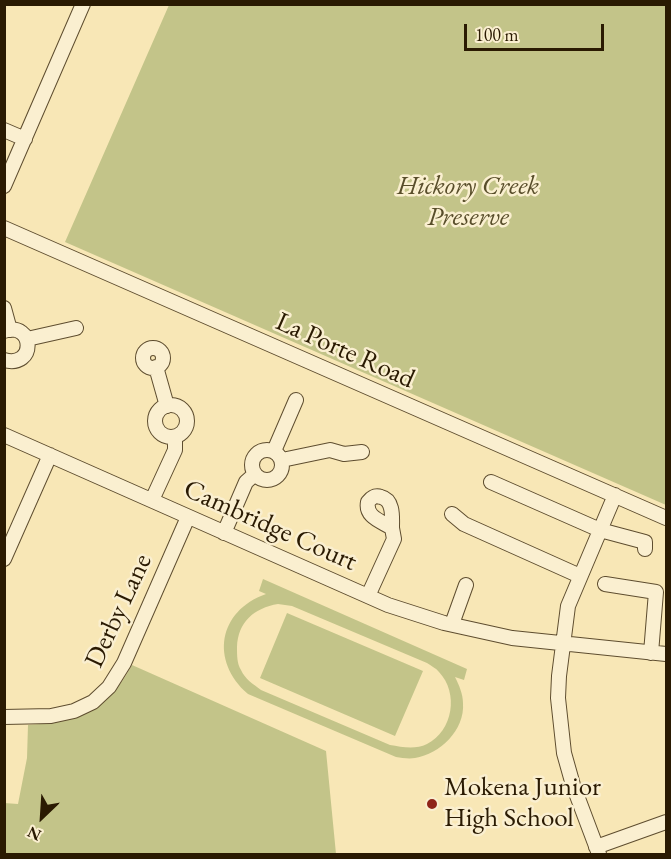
<!DOCTYPE html>
<style>
body{margin:0}
#map{position:relative;width:671px;height:859px;overflow:hidden;background:#f8e7b6;font-family:"EB Garamond",serif}
canvas{display:block}
.frame{position:absolute;inset:0;border:6px solid #2a1a02;pointer-events:none}
.north{position:absolute;left:12px;top:787px;width:60px;height:60px;-webkit-text-stroke:4px #faefd0;paint-order:stroke;rotate:205deg;font-size:16px;font-weight:700;line-height:24px;text-align:center;color:#2a1a02}
.north::after{content:'';display:block;margin:auto;width:21px;height:27px;background:#2a1a02;clip-path:polygon(50% 0,100% 100%,50% 72%,0 100%)}
.scale{position:absolute;left:464px;top:24px;width:140px;height:27px;box-sizing:border-box;border:3px solid #2a1a02;border-top:0;padding-left:8px;font-size:18px;line-height:21px;white-space:nowrap;color:#2a1a02;-webkit-text-stroke:4px #faefd0;paint-order:stroke}
</style>
<div id="map">
<canvas width="671" height="859"></canvas>
<div class="frame"></div>
<div class="north">N</div>
<div class="scale">100 m</div>
</div>
<script>
const c = document.querySelector('canvas').getContext('2d');
c.lineJoin = 'round';
function paint(path, color) {
  c.fillStyle = color;
  c.fill(path, 'evenodd');
}
function trace(path, color, width, dash) {
  c.strokeStyle = color;
  c.lineWidth = width;
  c.lineCap = dash ? 'butt' : 'round';
  c.setLineDash(dash || []);
  c.stroke(path);
}
function drawText(font, color, halo, rows, align = 'center') {
  c.font = font + ' "EB Garamond",serif';
  c.lineWidth = 5;
  c.setLineDash([]);
  c.textBaseline = 'middle';
  c.strokeStyle = halo;
  c.fillStyle = color;
  for (const [text, x, y, turn = 0] of rows) {
    c.save();
    c.translate(x, y);
    c.rotate((+turn || 0) * Math.PI / 180);
    c.textAlign = isNaN(turn) ? turn : align;
    if (halo) c.strokeText(text, 0, 0);
    c.fillText(text, 0, 0);
    c.restore();
  }
}
paint(new Path2D(`
 M 169,5 L 666,5 L 666,505 L 65,242 Z
 M 263,579 L 467,669 L 464,680 L 455,677 C 459,685 463,694 463,703 C 465,730 440,754 415,758 C 409,759 402,758 396,757 L 248,694 C 210,661 218,611 266,594 L 259,591 ZM 278,604 L 292,606 L 427,663 C 431,666 436,668 439,672 C 459,693 453,731 427,744 C 415,750 402,747 390,745 L 261,690 C 253,684 245,679 241,670 C 237,664 237,655 237,647 C 238,622 254,608 278,604 Z
 M 287,613 L 423,671 L 395,736 L 260,678 Z
 M 132,665 L 326,751 L 336,854 L 5,854 L 4,803 L 18,804 L 27,758 L 28,725 C 80,722 106,712 132,665 Z`), '#c3c489');
const minor = new Path2D(`
 M 4,130 L 25,139
 M 4,186 L 83,4
 M 4,228 L 666,518
 M 4,308 L 10,330
 M 4,331 C 35,321 36,369 4,360
 M 27,339 L 76,328
 M143 358a10 10 0 1 1 20 0a10 10 0 1 1-20 0Z
 M 156,367 L 167,406
 M155 421a16 16 0 1 1 32 0a16 16 0 1 1-32 0Z
 M 4,435 L 388,605 L 444,623 L 512,638 L 666,654
 M252 465a15 15 0 1 1 30 0a15 15 0 1 1-30 0Z
 M 274,451 L 296,400
 M 282,460 L 330,450 L 344,454 L 362,452
 M 491,482 L 600,530 L 645,542 L 645,549
 M 152,500 L 175,450 L 175,437
 M 452,514 L 464,524 L 580,576
 M 224,533 L 246,482 L 255,474
 M 4,559 L 50,455
 M 605,584 L 656,592 L 651,653
 M 368,596 L 394,539 L 392,528 C 381,521 365,517 368,502 C 372,497 375,495 381,497 C 394,500 392,518 392,528
 M 452,624 L 466,585
 M 4,717 L 51,716 L 74,711 L 93,702 L 109,687 L 124,663 L 188,517
 M 596,847 L 666,822
 M 599,854 L 573,785 L 564,753 L 558,698 L 559,676 L 568,606 L 615,495`);
trace(minor, '#5e4d2f', 16);
trace(minor, '#faefd0', 14);
for (const [x, y, r, color] of [
 [432,804,6,"#8f2418"]
]) {
  const dot = new Path2D();
  dot.arc(x, y, r, 0, 2 * Math.PI);
  c.fillStyle = color;
  c.fill(dot);
  trace(dot, '#faefd0', 2);
}
drawText('italic 27px', '#584d2a', '#faefd0', [
 ["Hickory Creek",468,187],
 ["Preserve",468,218]
]);
drawText('27px', '#2a1a02', '#faefd0', [
 ["La Porte Road",345,351,24],
 ["Cambridge Court",270,526,24],
 ["Derby Lane",119,611,-65]
]);
drawText('27px', '#2a1a02', '#faefd0', [
 ["Mokena Junior",444,788],
 ["High School",444,819]
], 'left');
</script>
